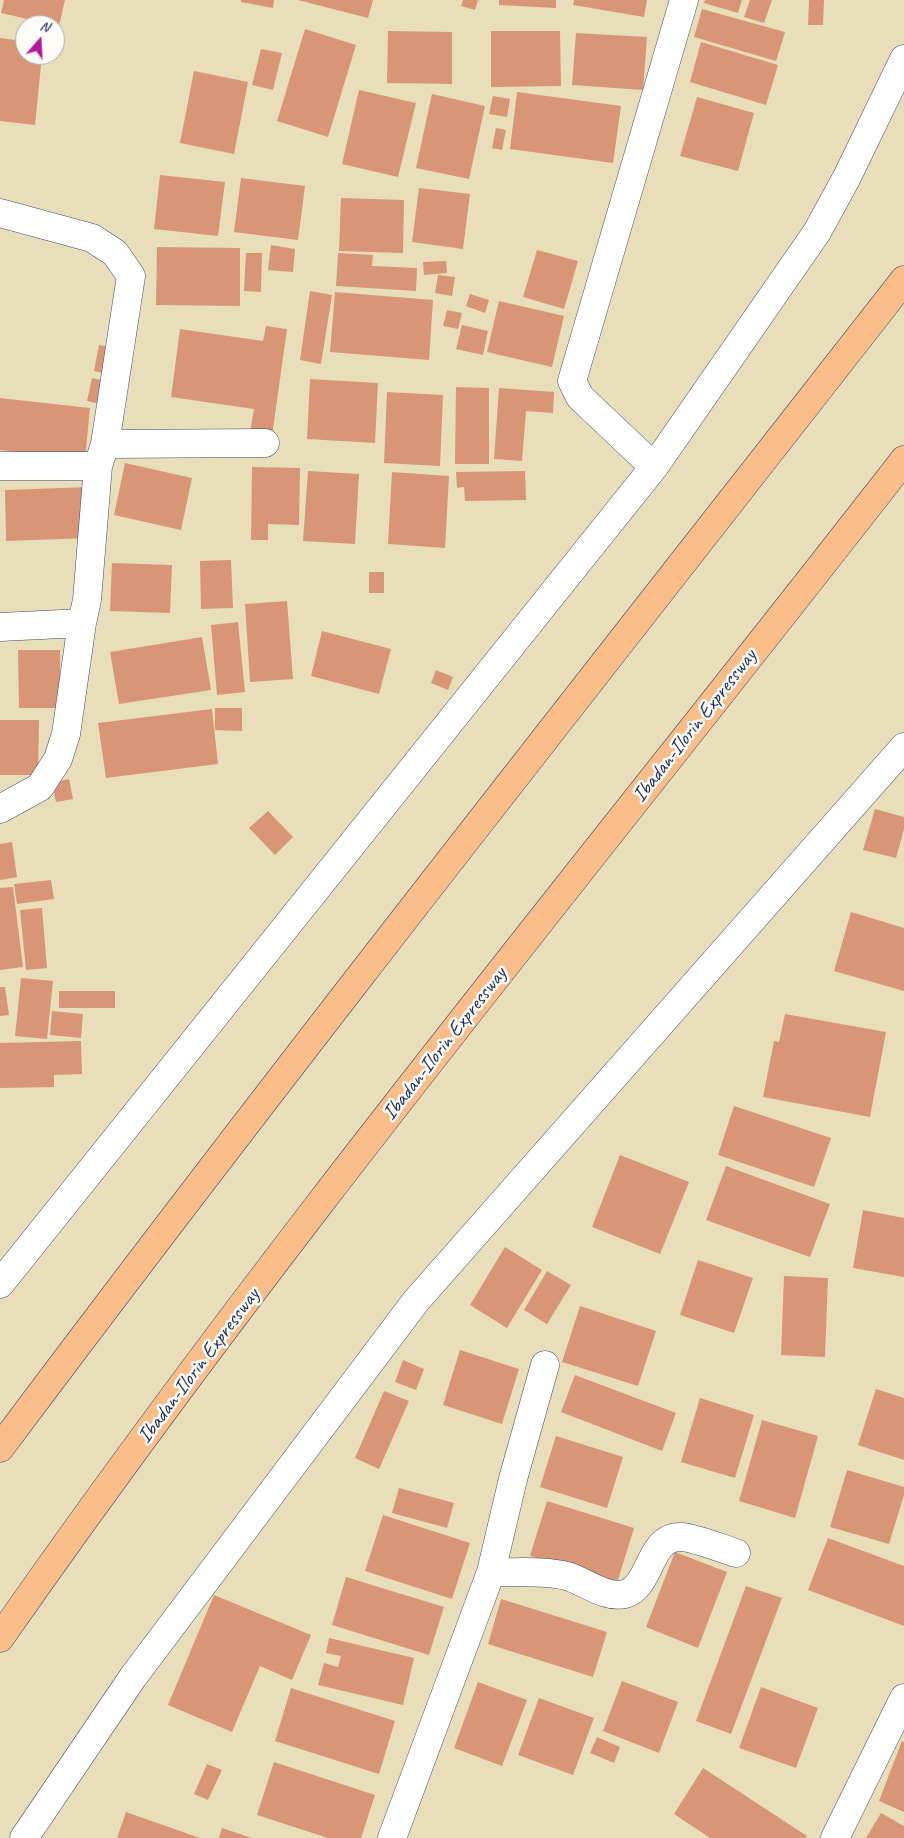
<!DOCTYPE html>
<style>
body{margin:0}
#map{position:relative;width:904px;height:1838px;overflow:hidden;background:#e8deba;font-family:Caveat,sans-serif}
canvas{display:block}
.north{position:absolute;left:15px;top:15px;width:50px;height:50px;box-sizing:border-box;background:#fdfcf7;border:1px solid #a3aaba;border-radius:50%;rotate:19deg;font-size:14px;font-weight:700;line-height:20px;text-align:center;color:#1b2f5e}
.north::after{content:'';display:block;margin:auto;width:18px;height:22px;background:#b5179e;clip-path:polygon(50% 0,100% 100%,50% 72%,0 100%)}
</style>
<div id="map">
<canvas width="904" height="1838"></canvas>
<div class="north">N</div>
</div>
<script>
const c = document.querySelector('canvas').getContext('2d');
c.lineJoin = 'round';
function paint(path, color) {
  c.fillStyle = color;
  c.fill(path, 'evenodd');
}
function trace(path, color, width, dash) {
  c.strokeStyle = color;
  c.lineWidth = width;
  c.lineCap = dash ? 'butt' : 'round';
  c.setLineDash(dash || []);
  c.stroke(path);
}
function drawText(font, color, halo, rows, align = 'center') {
  c.font = font + ' Caveat,sans-serif';
  c.lineWidth = 5;
  c.setLineDash([]);
  c.textBaseline = 'middle';
  c.strokeStyle = halo;
  c.fillStyle = color;
  for (const [text, x, y, turn = 0] of rows) {
    c.save();
    c.translate(x, y);
    c.rotate((+turn || 0) * Math.PI / 180);
    c.textAlign = isNaN(turn) ? turn : align;
    if (halo) c.strokeText(text, 0, 0);
    c.fillText(text, 0, 0);
    c.restore();
  }
}
paint(new Path2D(`
 M 4,0 L 65,0 L 56,39 L 55,25 L 35,25 L 36,21 L 1,13 Z
 M 241,0 L 274,0 L 273,8 L 241,2 Z
 M 298,0 L 373,0 L 368,18 Z
 M 463,0 L 478,0 L 475,10 L 461,6 Z
 M 499,0 L 556,0 L 556,8 L 499,5 Z
 M 574,0 L 647,0 L 644,17 L 573,5 Z
 M 705,0 L 742,0 L 738,13 L 704,3 Z
 M 750,0 L 772,0 L 764,23 L 744,17 Z
 M 809,0 L 824,0 L 823,25 L 808,25 Z
 M 702,9 L 785,32 L 776,61 L 694,37 Z
 M 305,29 L 356,45 L 328,137 L 277,121 Z
 M 388,31 L 452,32 L 452,84 L 387,83 Z
 M 491,31 L 560,31 L 561,86 L 491,87 Z
 M 576,33 L 647,37 L 643,90 L 572,85 Z
 M 0,38 L 25,41 L 25,55 L 42,55 L 35,125 L 0,121 Z
 M 701,42 L 778,65 L 766,105 L 690,82 Z
 M 261,49 L 282,53 L 273,90 L 252,85 Z
 M 194,71 L 248,82 L 234,154 L 180,143 Z
 M 359,90 L 416,103 L 398,177 L 342,164 Z
 M 517,92 L 621,106 L 613,163 L 510,149 Z
 M 432,94 L 485,106 L 469,179 L 416,168 Z
 M 493,96 L 510,99 L 507,117 L 489,114 Z
 M 697,97 L 754,113 L 738,171 L 680,156 Z
 M 496,128 L 506,130 L 502,150 L 492,148 Z
 M 160,175 L 225,182 L 218,236 L 154,229 Z
 M 241,178 L 305,186 L 298,240 L 234,232 Z
 M 419,188 L 470,194 L 463,249 L 412,242 Z
 M 341,198 L 404,200 L 403,253 L 339,251 Z
 M 271,245 L 295,249 L 293,272 L 268,270 Z
 M 157,247 L 240,248 L 240,306 L 156,305 Z
 M 537,250 L 578,261 L 564,309 L 523,297 Z
 M 246,253 L 262,253 L 261,292 L 244,291 Z
 M 338,253 L 373,255 L 372,266 L 417,268 L 416,291 L 336,286 Z
 M 446,261 L 447,273 L 424,275 L 423,262 Z
 M 438,275 L 455,277 L 452,296 L 435,293 Z
 M 310,291 L 332,295 L 321,364 L 300,360 Z
 M 335,292 L 433,300 L 429,360 L 330,352 Z
 M 470,294 L 489,300 L 485,313 L 466,306 Z
 M 499,301 L 564,316 L 552,367 L 487,352 Z
 M 447,310 L 462,313 L 458,329 L 443,326 Z
 M 462,325 L 488,331 L 483,355 L 456,349 Z
 M 266,326 L 287,329 L 272,436 L 250,433 L 254,409 L 171,397 L 180,329 L 263,341 Z
 M 99,345 L 117,348 L 111,375 L 94,371 Z
 M 92,378 L 110,382 L 105,405 L 87,401 Z
 M 310,379 L 378,383 L 375,443 L 307,439 Z
 M 456,387 L 489,388 L 489,464 L 455,464 Z
 M 499,388 L 554,392 L 553,413 L 526,411 L 522,461 L 494,459 Z
 M 387,392 L 443,395 L 440,466 L 384,463 Z
 M 0,398 L 90,408 L 85,460 L 0,450 Z
 M 125,463 L 192,478 L 181,530 L 114,515 Z
 M 252,467 L 300,468 L 299,525 L 268,524 L 268,540 L 251,540 Z
 M 308,471 L 359,474 L 355,544 L 303,541 Z
 M 525,471 L 526,500 L 465,501 L 464,487 L 457,488 L 456,472 Z
 M 392,472 L 449,476 L 445,548 L 388,544 Z
 M 89,487 L 90,538 L 6,541 L 5,490 Z
 M 231,560 L 233,608 L 201,609 L 200,561 Z
 M 112,563 L 172,565 L 170,613 L 110,611 Z
 M 369,572 L 384,572 L 384,593 L 369,593 Z
 M 287,601 L 293,679 L 250,682 L 245,604 Z
 M 238,622 L 245,692 L 217,695 L 211,625 Z
 M 322,631 L 391,649 L 379,694 L 311,676 Z
 M 202,637 L 211,690 L 119,704 L 110,652 Z
 M 18,650 L 60,650 L 60,708 L 19,708 Z
 M 436,670 L 453,677 L 448,690 L 431,683 Z
 M 215,708 L 242,708 L 242,731 L 215,730 Z
 M 212,709 L 218,764 L 106,778 L 98,723 Z
 M 0,720 L 39,720 L 38,775 L 0,775 Z
 M 69,779 L 73,799 L 56,802 L 52,783 Z
 M 875,809 L 904,817 L 904,829 L 896,858 L 863,850 Z
 M 268,811 L 293,837 L 275,855 L 249,828 Z
 M 12,842 L 17,877 L 0,880 L 0,844 Z
 M 51,880 L 54,899 L 17,904 L 14,884 Z
 M 13,887 L 23,967 L 0,970 L 0,888 Z
 M 42,908 L 47,968 L 26,970 L 20,910 Z
 M 851,912 L 904,928 L 904,991 L 834,971 Z
 M 21,978 L 53,981 L 47,1039 L 15,1036 Z
 M 0,987 L 5,987 L 9,1015 L 0,1016 Z
 M 59,991 L 115,991 L 115,1008 L 59,1008 Z
 M 52,1011 L 83,1014 L 81,1038 L 50,1035 Z
 M 785,1014 L 886,1032 L 870,1117 L 763,1097 L 774,1041 L 779,1042 Z
 M 81,1041 L 82,1074 L 54,1075 L 54,1087 L 0,1088 L 0,1043 Z
 M 734,1106 L 831,1138 L 814,1187 L 718,1155 Z
 M 620,1155 L 689,1182 L 660,1254 L 592,1227 Z
 M 726,1166 L 830,1204 L 810,1257 L 706,1220 Z
 M 863,1210 L 904,1218 L 904,1277 L 853,1268 Z
 M 505,1247 L 542,1270 L 507,1328 L 470,1305 Z
 M 698,1260 L 753,1278 L 734,1333 L 680,1315 Z
 M 547,1271 L 571,1285 L 547,1324 L 524,1310 Z
 M 784,1276 L 828,1278 L 825,1357 L 781,1355 Z
 M 580,1306 L 656,1331 L 638,1386 L 562,1362 Z
 M 460,1350 L 519,1369 L 502,1424 L 443,1405 Z
 M 403,1360 L 424,1369 L 416,1390 L 395,1382 Z
 M 575,1375 L 676,1413 L 662,1451 L 561,1412 Z
 M 876,1389 L 904,1398 L 904,1460 L 858,1445 Z
 M 384,1391 L 409,1401 L 379,1469 L 355,1458 Z
 M 700,1398 L 754,1415 L 735,1478 L 681,1462 Z
 M 762,1420 L 818,1436 L 795,1518 L 739,1501 Z
 M 556,1436 L 623,1457 L 607,1508 L 540,1487 Z
 M 847,1470 L 904,1487 L 904,1495 L 889,1544 L 830,1527 Z
 M 399,1488 L 454,1503 L 447,1528 L 392,1513 Z
 M 547,1501 L 634,1528 L 617,1583 L 530,1556 Z
 M 383,1515 L 470,1543 L 452,1599 L 365,1571 Z
 M 828,1538 L 904,1566 L 904,1626 L 808,1590 Z
 M 675,1552 L 727,1572 L 698,1648 L 646,1627 Z
 M 346,1577 L 444,1607 L 429,1655 L 332,1625 Z
 M 746,1586 L 782,1598 L 731,1734 L 696,1721 Z
 M 214,1595 L 311,1635 L 292,1680 L 260,1666 L 232,1732 L 168,1705 Z
 M 501,1599 L 607,1632 L 593,1677 L 488,1644 Z
 M 329,1638 L 414,1658 L 403,1705 L 318,1685 L 324,1663 L 338,1667 L 341,1656 L 326,1653 Z
 M 622,1681 L 678,1702 L 659,1753 L 603,1731 Z
 M 478,1682 L 527,1700 L 502,1766 L 454,1748 Z
 M 761,1687 L 818,1708 L 796,1768 L 739,1748 Z
 M 291,1688 L 395,1721 L 379,1774 L 275,1741 Z
 M 539,1698 L 594,1718 L 573,1775 L 518,1755 Z
 M 597,1737 L 620,1747 L 614,1763 L 590,1753 Z
 M 902,1741 L 904,1742 L 904,1812 L 879,1801 Z
 M 274,1762 L 375,1795 L 361,1838 L 328,1838 L 257,1815 Z
 M 207,1764 L 222,1770 L 208,1800 L 194,1794 Z
 M 703,1768 L 807,1836 L 805,1838 L 710,1838 L 674,1814 Z
 M 126,1812 L 200,1838 L 117,1838 Z
 M 881,1813 L 904,1826 L 904,1838 L 866,1838 Z
 M 222,1828 L 252,1838 L 219,1838 Z`), '#d99676');
const street = new Path2D(`
 M 0,213 L 92,238 L 115,253 L 131,276 L 105,444 L 98,466 L 87,600 L 82,623 L 66,734 L 58,759 L 40,787 L 0,809
 M 105,444 L 265,443
 M 0,466 L 98,466
 M 654,467 L 580,397 L 572,381 L 684,0
 M 0,627 L 82,623
 M 0,1284 L 654,467 L 817,232 L 847,177 L 904,59
 M 491,1572 C 515,1573 543,1570 567,1576 C 584,1581 606,1599 625,1594 C 652,1586 648,1536 681,1537 C 696,1538 720,1548 736,1553
 M 24,1838 L 133,1677 L 416,1301 L 904,747
 M 392,1838 L 491,1572 L 513,1479 L 545,1365
 M 835,1838 L 904,1698`);
const highway = new Path2D(`
 M 0,1448 C 295,1054 601,668 904,280
 M 0,1638 C 283,1232 600,851 904,460`);
trace(street, '#3a496c', 29);
trace(highway, '#3a496c', 29);
trace(street, '#fff', 28);
trace(highway, '#f8bd89', 28);
drawText('21px', '#1b2f5e', '#fdfcf7', [
 ["Ibadan-Ilorin Expressway",695,726,-52],
 ["Ibadan-Ilorin Expressway",445,1044,-52],
 ["Ibadan-Ilorin Expressway",199,1366,-53]
]);
</script>
